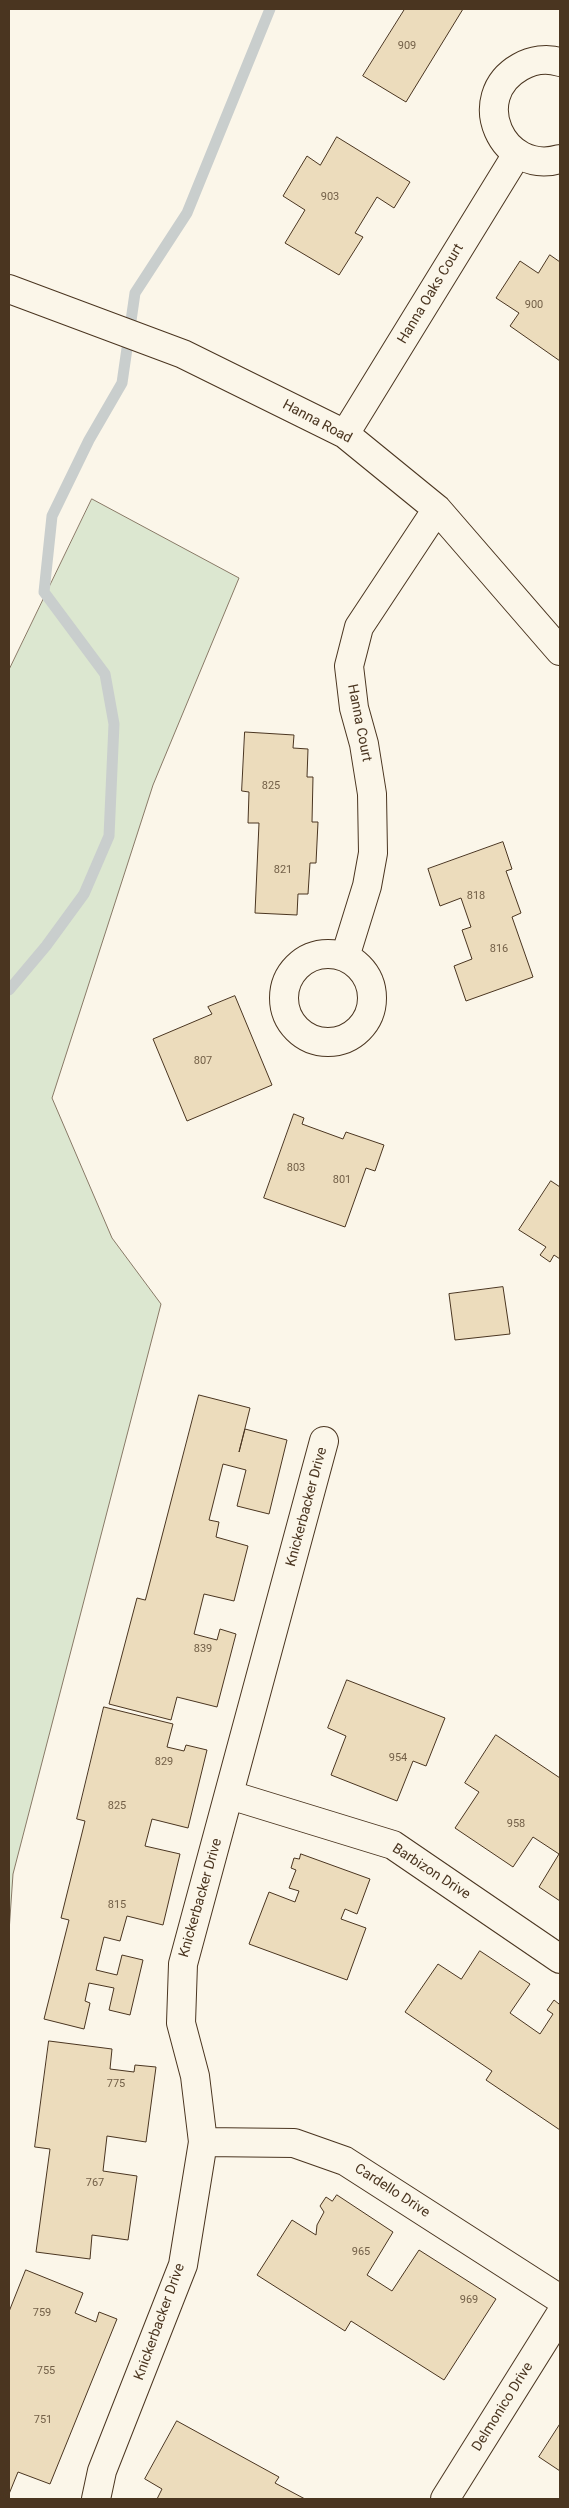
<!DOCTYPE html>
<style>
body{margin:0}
#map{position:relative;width:569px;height:2508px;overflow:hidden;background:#fbf6e9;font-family:Roboto,sans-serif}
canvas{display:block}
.frame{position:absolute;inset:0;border:10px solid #4a3520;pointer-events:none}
</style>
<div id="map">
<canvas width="569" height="2508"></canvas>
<div class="frame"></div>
</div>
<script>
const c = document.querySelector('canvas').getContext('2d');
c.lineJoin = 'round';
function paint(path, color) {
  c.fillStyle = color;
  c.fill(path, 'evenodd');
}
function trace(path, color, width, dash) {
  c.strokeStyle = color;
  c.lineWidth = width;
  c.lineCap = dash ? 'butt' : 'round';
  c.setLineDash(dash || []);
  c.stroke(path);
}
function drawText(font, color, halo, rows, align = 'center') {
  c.font = font + ' Roboto,sans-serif';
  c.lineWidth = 4;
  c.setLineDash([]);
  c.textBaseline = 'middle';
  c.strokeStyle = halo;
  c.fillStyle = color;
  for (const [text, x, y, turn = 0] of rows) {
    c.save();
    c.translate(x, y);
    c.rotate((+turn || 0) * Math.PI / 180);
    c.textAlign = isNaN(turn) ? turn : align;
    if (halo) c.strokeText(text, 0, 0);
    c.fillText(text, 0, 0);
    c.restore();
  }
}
const green = new Path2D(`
 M 92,499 L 239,578 L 153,785 L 52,1098 L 112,1238 L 161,1304 L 13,1874 L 9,1932 L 9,670 Z`);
paint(green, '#dce7d0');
trace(green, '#887966', 1);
trace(new Path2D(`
 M 9,990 L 46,946 L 84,894 L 109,836 L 114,724 L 105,674 L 44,592 L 52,516 L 89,440 L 122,383 L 135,293 L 187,213 L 270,9`), '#c9cecd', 11);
const building = new Path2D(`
 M 405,9 L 463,9 L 406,102 L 363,76 Z
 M 337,137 L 410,182 L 394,208 L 377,197 L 355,233 L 363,237 L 339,275 L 285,243 L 305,210 L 283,196 L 307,156 L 320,165 Z
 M 550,255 L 560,262 L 560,361 L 510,326 L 519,313 L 496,298 L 520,261 L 538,273 Z
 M 245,732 L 294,735 L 293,748 L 308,749 L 307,777 L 313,777 L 312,822 L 318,822 L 316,863 L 310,863 L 308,894 L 298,894 L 297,915 L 255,913 L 259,823 L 248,823 L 249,792 L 242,791 Z
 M 503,842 L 512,869 L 506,871 L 521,913 L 512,917 L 533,977 L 466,1001 L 454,966 L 472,959 L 462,930 L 471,927 L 461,898 L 440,906 L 428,869 Z
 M 235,996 L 272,1085 L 187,1121 L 153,1039 L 212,1014 L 208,1007 Z
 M 294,1114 L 304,1118 L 302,1124 L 343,1139 L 346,1132 L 384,1145 L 375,1171 L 366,1168 L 345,1227 L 264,1198 Z
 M 551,1181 L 560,1187 L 560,1259 L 554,1255 L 550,1262 L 540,1255 L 546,1247 L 519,1230 Z
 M 503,1287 L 510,1334 L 455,1340 L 449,1294 Z
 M 199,1395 L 250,1408 L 239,1452 L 245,1429 L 287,1440 L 269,1514 L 237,1506 L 246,1470 L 223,1464 L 209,1520 L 219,1522 L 216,1537 L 248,1546 L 234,1601 L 204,1594 L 194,1634 L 217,1640 L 220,1629 L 236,1634 L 217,1707 L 177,1697 L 171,1720 L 109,1704 L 137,1598 L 145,1600 Z
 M 347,1680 L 445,1718 L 426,1766 L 413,1761 L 397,1801 L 331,1775 L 346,1736 L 328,1728 Z
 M 104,1707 L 173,1724 L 167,1747 L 184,1751 L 186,1745 L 207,1750 L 188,1828 L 152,1819 L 145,1846 L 180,1854 L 163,1925 L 127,1916 L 120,1941 L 104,1937 L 96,1970 L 117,1975 L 122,1955 L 143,1960 L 130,2015 L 109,2010 L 114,1988 L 89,1983 L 85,2001 L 90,2003 L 84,2029 L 44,2019 L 69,1920 L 61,1918 L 85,1821 L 77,1819 Z
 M 496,1735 L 560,1778 L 560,1901 L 539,1887 L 559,1854 L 533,1837 L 513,1867 L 455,1828 L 479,1792 L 465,1783 Z
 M 301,1854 L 370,1879 L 357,1914 L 345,1909 L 341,1919 L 366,1928 L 347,1980 L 249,1944 L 269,1892 L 295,1902 L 299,1891 L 289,1888 L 296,1870 L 291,1868 L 294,1858 L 299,1859 Z
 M 480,1951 L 530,1984 L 510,2013 L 540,2034 L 553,2014 L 547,2010 L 554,2000 L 559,2004 L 560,2002 L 560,2130 L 486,2080 L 492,2071 L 405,2012 L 438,1964 L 461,1979 Z
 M 49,2041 L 112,2049 L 110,2069 L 134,2072 L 135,2065 L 156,2067 L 146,2142 L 107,2136 L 103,2171 L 137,2176 L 128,2240 L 92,2235 L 90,2259 L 36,2252 L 50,2149 L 35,2147 Z
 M 337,2195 L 393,2232 L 367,2275 L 392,2291 L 419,2250 L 496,2299 L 444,2380 L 351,2321 L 345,2331 L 257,2275 L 292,2220 L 316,2235 L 317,2225 L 324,2212 L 320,2206 L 326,2197 L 332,2201 Z
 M 26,2270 L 83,2293 L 75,2313 L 96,2322 L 99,2312 L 117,2319 L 50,2484 L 18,2472 L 9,2494 L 9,2312 Z
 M 177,2421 L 279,2477 L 275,2483 L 305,2499 L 157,2499 L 162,2489 L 145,2479 Z
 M 560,2424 L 560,2471 L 539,2457 Z`);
paint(building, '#ecdcbc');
trace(building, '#4a3520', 1);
const minor = new Path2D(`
 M 560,62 C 547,58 532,60 520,67 C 467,97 502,176 560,159
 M 9,289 L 183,354 L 345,434 L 437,509 L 560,651
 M 345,434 L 517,154
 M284 998a44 44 0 1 1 88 0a44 44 0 1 1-88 0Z
 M 345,957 L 367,886 L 373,853 L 372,794 L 364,744 L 354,708 L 349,666 L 359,627 L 437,509
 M 230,1795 L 393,1845 L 560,1959
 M 203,2142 L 294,2143 L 345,2161 L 560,2299
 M 96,2499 L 102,2471 L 183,2265 L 203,2142 L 195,2076 L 181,2023 L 183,1964 L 324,1441
 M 445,2499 L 560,2315`);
trace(minor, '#4a3520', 30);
trace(minor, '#fbf6e9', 28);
drawText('11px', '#725f47', null, [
 ["909",407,46],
 ["903",330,197],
 ["900",534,305],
 ["825",271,786],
 ["821",283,870],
 ["818",476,896],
 ["816",499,949],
 ["807",203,1061],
 ["803",296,1168],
 ["801",342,1180],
 ["839",203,1649],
 ["954",398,1758],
 ["829",164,1762],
 ["825",117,1806],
 ["958",516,1824],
 ["815",117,1905],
 ["775",116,2084],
 ["767",95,2183],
 ["965",361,2252],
 ["969",469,2300],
 ["759",42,2313],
 ["755",46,2371],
 ["751",43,2420]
]);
drawText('14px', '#4a3520', '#fbf6e9', [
 ["Hanna Oaks Court",431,294,-59],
 ["Hanna Road",317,422,28],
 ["Hanna Court",359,723,79],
 ["Knickerbacker Drive",307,1507,-75],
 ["Barbizon Drive",431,1872,33],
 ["Knickerbacker Drive",201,1898,-74],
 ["Cardello Drive",392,2191,33],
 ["Knickerbacker Drive",160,2322,-70],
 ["Delmonico Drive",503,2407,-58]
]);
</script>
